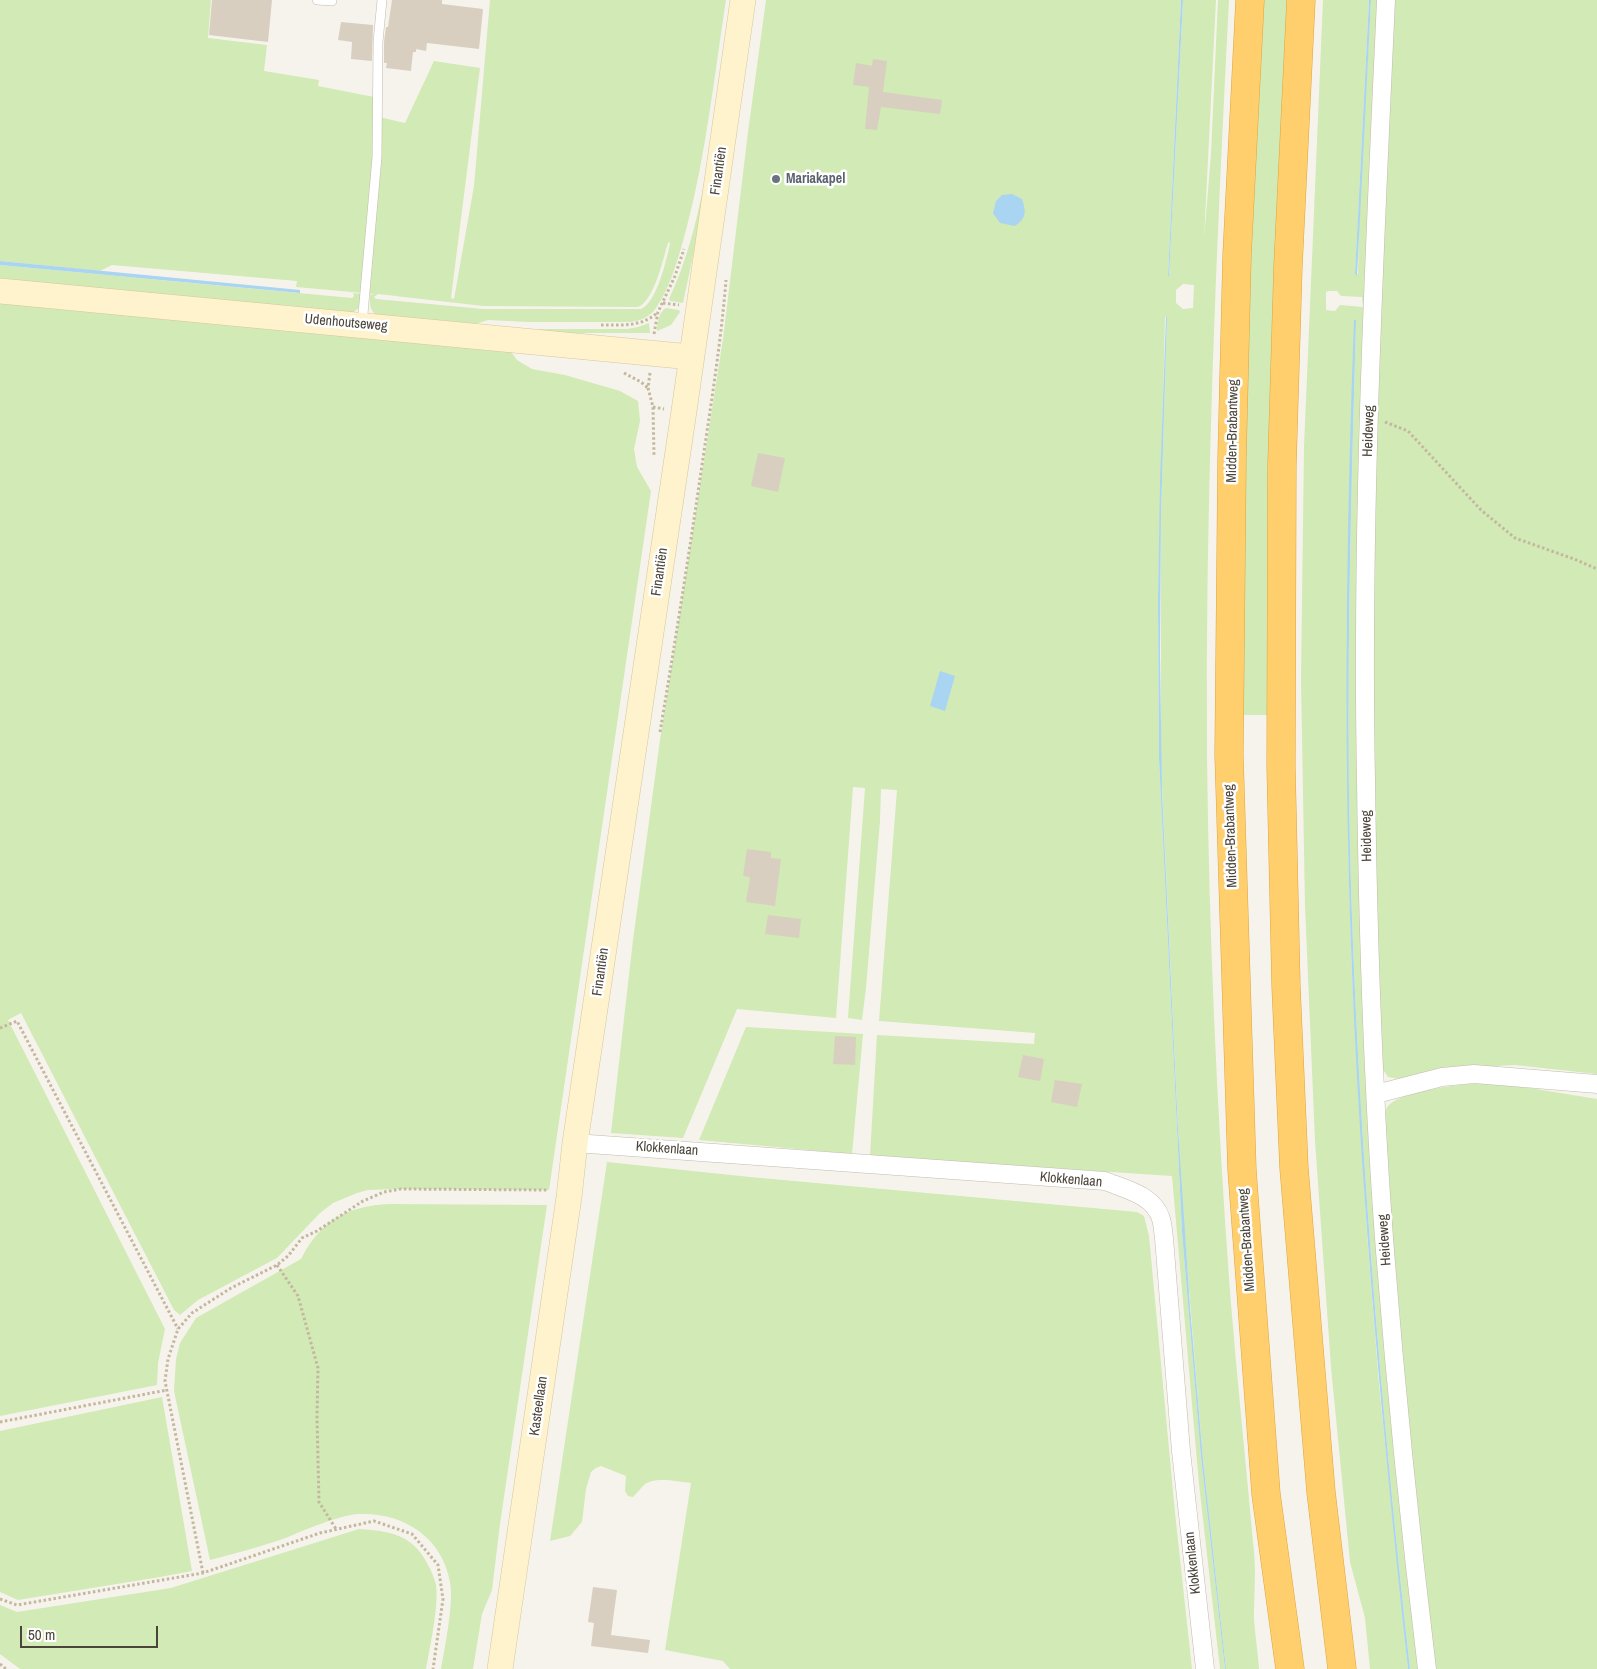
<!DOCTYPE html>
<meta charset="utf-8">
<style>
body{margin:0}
#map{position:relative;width:1597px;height:1669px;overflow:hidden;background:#f6f3ec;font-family:"Archivo Narrow",sans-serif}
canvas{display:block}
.scale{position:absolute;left:20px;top:1626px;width:138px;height:22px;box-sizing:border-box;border:2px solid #4b4439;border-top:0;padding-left:6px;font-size:15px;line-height:18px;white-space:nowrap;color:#4b4439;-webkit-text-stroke:4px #fff;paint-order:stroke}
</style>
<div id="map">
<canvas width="1597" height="1669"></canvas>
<div class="scale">50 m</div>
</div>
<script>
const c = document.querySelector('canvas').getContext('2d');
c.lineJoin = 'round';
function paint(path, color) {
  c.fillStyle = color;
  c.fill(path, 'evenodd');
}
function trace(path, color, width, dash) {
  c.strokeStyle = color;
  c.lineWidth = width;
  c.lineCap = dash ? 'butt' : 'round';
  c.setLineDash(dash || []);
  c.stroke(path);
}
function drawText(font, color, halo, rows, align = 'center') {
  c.font = font + ' "Archivo Narrow",sans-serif';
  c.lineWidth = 5;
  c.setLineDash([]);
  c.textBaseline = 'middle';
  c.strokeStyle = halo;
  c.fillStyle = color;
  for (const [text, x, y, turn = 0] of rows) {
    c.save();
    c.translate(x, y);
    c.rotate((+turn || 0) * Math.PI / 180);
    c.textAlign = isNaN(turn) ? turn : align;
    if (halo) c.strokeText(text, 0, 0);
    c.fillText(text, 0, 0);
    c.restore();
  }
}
paint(new Path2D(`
 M 0,0 L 211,0 L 208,38 L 267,45 L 264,71 L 319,80 L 318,86 L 374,97 L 375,116 L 405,123 L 434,61 L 480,68 L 451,298 L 454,299 L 474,186 L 490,0 L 726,0 C 714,77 706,155 686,230 C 679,256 671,286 656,308 C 650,317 640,321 630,322 L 529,322 L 488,320 L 472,325 L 378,317 C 370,310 369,305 370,295 L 374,294 L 296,287 L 297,281 L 112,265 L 100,271 L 0,261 ZM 669,242 L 670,244 C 666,261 657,302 641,309 L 483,309 L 376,299 L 374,297 L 378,294 L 483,306 L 638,307 C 654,301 663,259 668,243 Z
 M 766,0 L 1181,0 L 1168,277 L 1169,276 L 1183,0 L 1216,0 L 1204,239 L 1211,154 L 1218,0 L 1229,0 C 1216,252 1205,504 1207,756 C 1209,935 1217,1114 1230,1292 C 1237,1379 1246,1465 1254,1552 C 1256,1574 1254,1596 1254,1619 C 1255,1636 1258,1652 1259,1669 L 1226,1669 L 1203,1460 L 1181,1191 L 1161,766 L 1161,514 L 1167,317 L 1165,317 L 1158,600 L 1159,759 L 1164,860 L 1182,1232 L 1201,1457 L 1225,1669 L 1220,1669 L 1199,1484 L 1172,1176 L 870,1156 L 877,1035 L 1034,1044 L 1035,1033 L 879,1021 L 897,790 L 881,789 L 880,821 L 866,988 L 862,1020 L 848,1018 L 865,788 L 853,787 L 836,1018 L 737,1009 L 683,1138 L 611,1133 L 633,940 L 660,740 L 723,339 L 748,132 ZM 1183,284 L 1194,285 L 1193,308 L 1183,309 L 1176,303 L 1176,290 Z
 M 1261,0 L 1290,0 L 1269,715 L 1240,715 L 1244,420 Z
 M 1323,0 L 1369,0 L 1355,275 L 1358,274 L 1359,216 L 1371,0 L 1380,0 L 1358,709 L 1420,1669 L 1410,1669 C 1380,1397 1357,1125 1350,851 C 1346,675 1351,499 1356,323 L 1355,319 L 1350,478 L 1347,708 L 1349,882 L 1352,974 L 1367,1234 L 1379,1384 L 1408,1669 L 1370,1669 L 1365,1618 L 1350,1562 L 1331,1367 L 1315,1141 L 1305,906 L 1301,680 L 1304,447 ZM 1329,291 L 1337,291 L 1341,296 L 1362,297 L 1363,307 L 1340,305 L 1335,311 L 1326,310 L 1326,292 Z
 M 1394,0 L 1597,0 L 1597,1074 L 1515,1065 L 1455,1068 L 1425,1072 L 1399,1079 L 1388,1077 L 1382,1068 L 1375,915 L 1372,610 L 1378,342 Z
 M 704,184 L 697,237 L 683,303 L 670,301 L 669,299 C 686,263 696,224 704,184 Z
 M 0,265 L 352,298 L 354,296 L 353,293 L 362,294 L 360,307 L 351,314 L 0,281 Z
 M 0,302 L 509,349 L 517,360 L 532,369 L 565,375 L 620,391 L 638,401 L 640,421 L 634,449 L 637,467 L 651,491 L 549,1190 L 400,1189 L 368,1190 L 357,1193 L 333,1203 L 320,1213 L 277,1258 L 198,1300 L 180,1315 L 174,1310 L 21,1013 L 8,1020 L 165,1329 L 158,1363 L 157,1385 L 0,1416 Z
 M 666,308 L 679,310 L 680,312 L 671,325 L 657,331 C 657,323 659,312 666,308 Z
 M 649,323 L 650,333 L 556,333 L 535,329 L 627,329 L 638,327 Z
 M 746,1027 L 863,1034 L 852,1154 L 699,1140 Z
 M 1481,1083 L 1505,1084 L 1597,1099 L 1597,1669 L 1434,1669 L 1403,1391 L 1384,1120 C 1385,1115 1385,1109 1389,1105 C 1403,1091 1460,1084 1481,1083 Z
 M 607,1162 L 750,1177 L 1137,1212 L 1144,1216 L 1149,1236 L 1175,1513 L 1192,1669 L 730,1669 L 723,1661 L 665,1650 L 691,1483 C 677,1482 655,1476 644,1485 C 640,1489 637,1493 633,1497 L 628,1496 L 625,1491 L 626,1476 L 601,1466 L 596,1468 L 591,1472 L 586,1489 L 582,1522 L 570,1536 L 550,1541 Z
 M 390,1204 L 547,1205 L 500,1524 L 492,1590 L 482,1614 L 473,1669 L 441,1669 C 445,1646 454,1603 450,1582 C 442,1537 403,1512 359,1514 C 338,1515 303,1531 283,1539 C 259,1547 234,1554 210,1560 L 174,1391 L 176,1359 L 180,1343 L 196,1318 L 301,1259 C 321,1220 347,1206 390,1204 Z
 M 162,1397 L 192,1571 L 160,1577 L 18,1600 L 0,1592 L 0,1431 Z
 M 359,1529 C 389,1531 412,1534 427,1563 C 431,1570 434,1577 436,1585 C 439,1605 430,1647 426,1669 L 20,1669 L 0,1654 L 0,1605 L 17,1612 L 171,1588 Z`), '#d2eab5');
paint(new Path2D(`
 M 1181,0 L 1183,0 L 1169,276 L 1168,277 Z
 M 1369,0 L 1371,0 L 1357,276 L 1355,274 Z
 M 1012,194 L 1022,199 C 1026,211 1027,218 1015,226 L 1000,223 L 993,213 L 996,201 L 1002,195 Z
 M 0,261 L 300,290 L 300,293 L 0,265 Z
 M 1166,316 L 1167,318 L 1161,514 L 1160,654 L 1162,791 L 1178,1129 L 1190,1307 L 1203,1460 L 1226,1669 L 1225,1669 L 1201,1457 L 1182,1232 L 1164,860 L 1159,759 L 1158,600 L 1160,483 Z
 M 1354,320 L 1356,320 L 1356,323 C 1351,499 1346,675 1350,851 C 1357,1125 1380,1397 1410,1669 L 1408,1669 C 1380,1408 1356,1146 1349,884 C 1344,696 1347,508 1354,320 Z
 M 940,671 L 955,676 L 945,711 L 930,706 Z`), '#a9d4f2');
paint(new Path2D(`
 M 212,0 L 272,0 L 268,42 L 209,35 Z
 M 392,0 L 442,0 L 442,4 L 483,9 L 479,49 L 427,43 L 426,51 L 416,49 L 416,52 L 413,52 L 411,71 L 386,68 L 387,63 L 384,63 L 384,42 L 386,27 L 388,27 Z
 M 341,22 L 373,25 L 372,61 L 351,59 L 352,42 L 338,40 Z
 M 873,59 L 887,61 L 883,92 L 942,100 L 940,114 L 881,107 L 877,130 L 865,129 L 869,87 L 853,85 L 856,63 L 872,66 Z
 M 758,453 L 785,458 L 778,492 L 751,486 Z
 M 747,849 L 771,852 L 771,858 L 781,859 L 775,906 L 746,902 L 750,877 L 743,876 Z
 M 768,915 L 801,919 L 799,938 L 765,934 Z
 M 835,1036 L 856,1037 L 855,1065 L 833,1064 Z
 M 1023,1055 L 1044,1059 L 1040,1081 L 1018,1077 Z
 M 1055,1080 L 1082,1084 L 1077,1107 L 1051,1102 Z
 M 593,1587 L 617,1590 L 611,1635 L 650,1640 L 648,1653 L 591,1646 L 594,1623 L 588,1622 Z`), '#d8cfc1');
const lane = new Path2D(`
 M 317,0 L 332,1 L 332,0
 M 362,325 L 377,157 L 378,42 L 382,0`);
const street = new Path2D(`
 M 1386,0 C 1374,260 1361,521 1366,781 C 1368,938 1373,1095 1385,1251 C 1396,1391 1410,1530 1427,1669
 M 1376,1094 L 1442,1077 L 1474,1074 L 1597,1084
 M 575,1143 L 1105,1181 C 1125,1189 1154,1195 1161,1219 C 1163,1225 1163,1232 1164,1238 L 1181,1451 L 1205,1669`);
const secondary = new Path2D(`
 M 0,291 L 691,357
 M 500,1669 L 569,1197 L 575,1143 L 684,411 L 743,0`);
const highway = new Path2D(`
 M 1250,0 L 1237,255 L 1232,457 L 1229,755 L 1242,1170 L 1266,1494 L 1290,1669
 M 1301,0 L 1288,267 L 1282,465 L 1281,766 L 1286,986 L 1294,1168 L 1321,1492 L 1342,1669`);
trace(lane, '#c2bbae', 10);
trace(street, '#c2bbae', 19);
trace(secondary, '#d6c79b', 26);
trace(highway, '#e0a43c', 29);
trace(new Path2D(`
 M 663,303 L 679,305
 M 601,325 C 622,325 641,327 657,313
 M 654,334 L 658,312 L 675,276 L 684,249
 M 624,373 L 641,382 L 648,388
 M 650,373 L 648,388 L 653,407 L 654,456
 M 653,407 L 664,409
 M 1385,422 L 1408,431 L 1481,510 L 1515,538 L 1574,559 L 1597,569
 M 660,732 C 675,643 689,554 702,465 C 711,404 721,342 726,280
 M 0,1028 L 17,1021 L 178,1329
 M 277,1265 L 298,1296 L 318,1368 L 317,1417 L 319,1502 L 336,1529
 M 0,1422 L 167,1390
 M 203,1573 L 165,1381 L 168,1359 L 178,1329 L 192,1313 L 231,1288 L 277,1265 L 288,1256 L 302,1238 L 317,1231 L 363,1201 L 384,1192 L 401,1189 L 548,1190
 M 0,1599 L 17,1605 L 203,1573 L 320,1533 L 374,1521 L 412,1534 L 438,1565 L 443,1599 L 433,1669
 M 0,1664 L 6,1669`), '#c4b79f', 3, [2.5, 2.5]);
trace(lane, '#fff', 9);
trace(street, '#fff', 18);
trace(secondary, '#fff3cd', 25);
trace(highway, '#ffcf6e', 28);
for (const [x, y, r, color] of [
 [776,179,5,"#6b7280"]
]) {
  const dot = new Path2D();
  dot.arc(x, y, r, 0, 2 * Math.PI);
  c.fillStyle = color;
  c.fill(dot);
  trace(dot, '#fff', 2);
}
drawText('14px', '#4b4439', '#fff', [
 ["Finantiën",719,171,-82],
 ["Udenhoutseweg",346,323,5],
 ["Midden-Brabantweg",1233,431,-89],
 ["Heideweg",1369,431,-88],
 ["Finantiën",660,572,-82],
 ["Midden-Brabantweg",1231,836,-92],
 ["Heideweg",1367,836,-91],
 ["Finantiën",601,972,-82],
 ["Klokkenlaan",667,1149,4],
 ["Klokkenlaan",1071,1180,5],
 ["Midden-Brabantweg",1247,1240,-94],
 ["Heideweg",1385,1240,-94],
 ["Kasteellaan",539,1406,-82],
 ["Klokkenlaan",1193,1563,-96]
]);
drawText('bold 14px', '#5b616d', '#fff', [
 ["Mariakapel",786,179]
], 'left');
</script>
